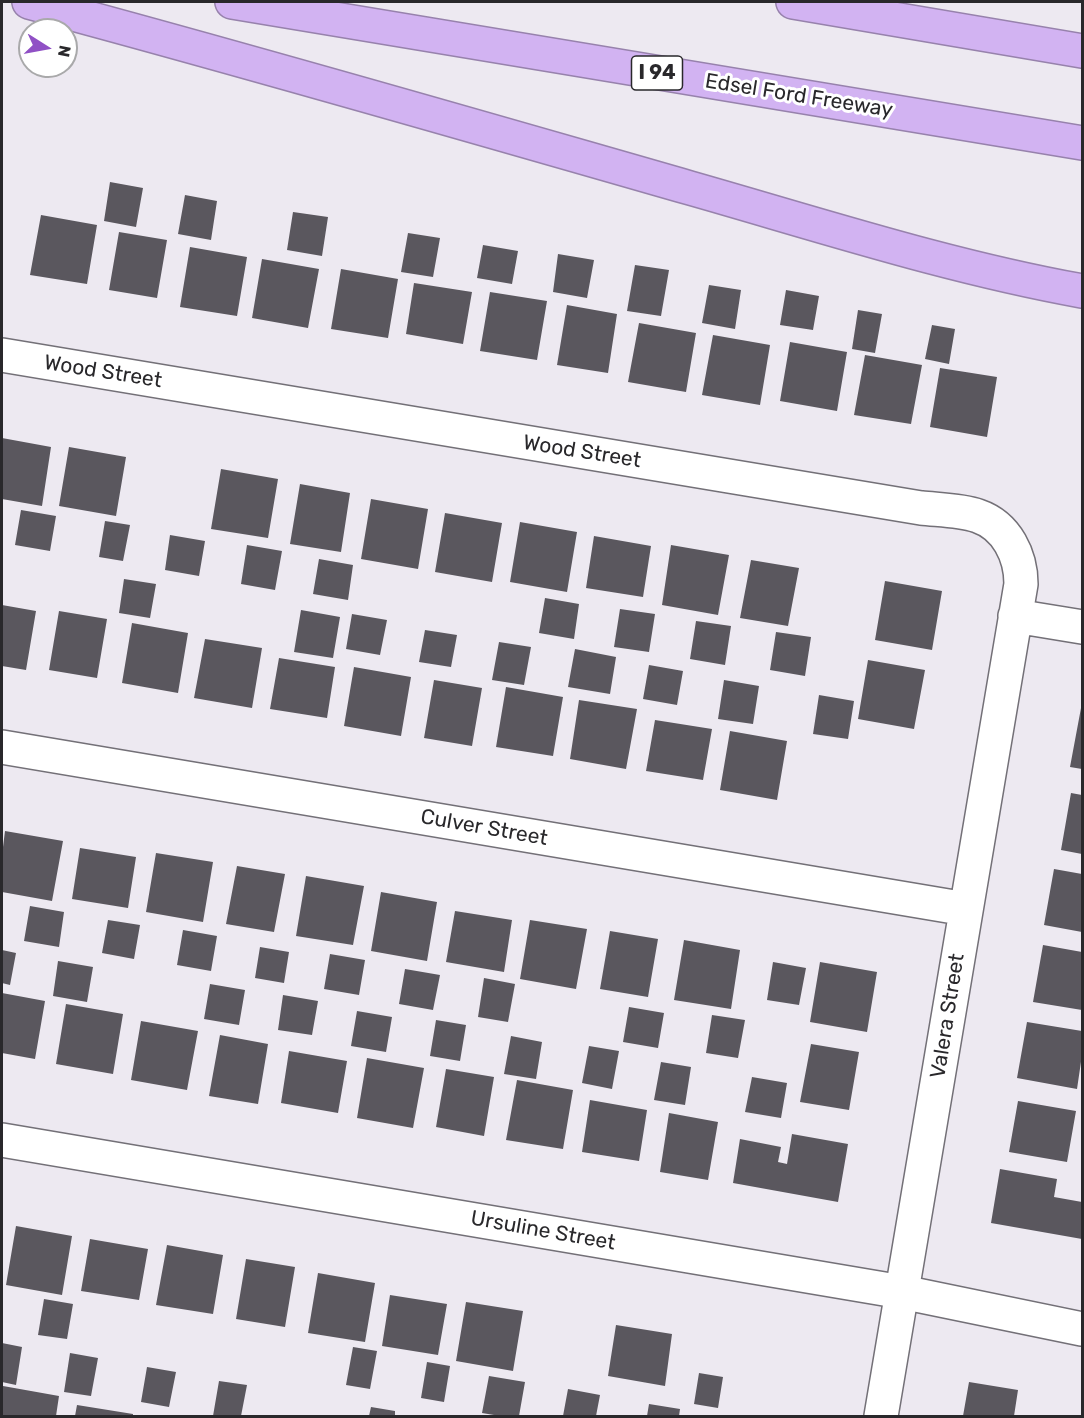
<!DOCTYPE html>
<style>
body{margin:0}
#map{position:relative;width:1084px;height:1418px;overflow:hidden;background:#ede9f1;font-family:Rubik,sans-serif}
canvas{display:block}
.frame{position:absolute;inset:0;border:3px solid #29282b;pointer-events:none}
.north{position:absolute;left:18px;top:18px;width:60px;height:60px;box-sizing:border-box;background:#fff;border:2px solid #a9a9aa;border-radius:50%;rotate:101deg;font-size:16px;font-weight:700;line-height:24px;text-align:center;color:#29282b}
.north::after{content:'';display:block;margin:auto;width:21px;height:27px;background:#9050c5;clip-path:polygon(50% 0,100% 100%,50% 72%,0 100%)}
</style>
<div id="map">
<canvas width="1084" height="1418"></canvas>
<div class="frame"></div>
<div class="north">N</div>
</div>
<script>
const c = document.querySelector('canvas').getContext('2d');
c.lineJoin = 'round';
function paint(path, color) {
  c.fillStyle = color;
  c.fill(path, 'evenodd');
}
function trace(path, color, width, dash) {
  c.strokeStyle = color;
  c.lineWidth = width;
  c.lineCap = dash ? 'butt' : 'round';
  c.setLineDash(dash || []);
  c.stroke(path);
}
function drawText(font, color, halo, rows, align = 'center') {
  c.font = font + ' Rubik,sans-serif';
  c.lineWidth = 6;
  c.setLineDash([]);
  c.textBaseline = 'middle';
  c.strokeStyle = halo;
  c.fillStyle = color;
  for (const [text, x, y, turn = 0] of rows) {
    c.save();
    c.translate(x, y);
    c.rotate((+turn || 0) * Math.PI / 180);
    c.textAlign = isNaN(turn) ? turn : align;
    if (halo) c.strokeText(text, 0, 0);
    c.fillText(text, 0, 0);
    c.restore();
  }
}
paint(new Path2D(`
 M 110,182 L 143,188 L 136,227 L 104,221 Z
 M 185,195 L 217,201 L 211,240 L 178,234 Z
 M 293,212 L 328,217 L 322,256 L 287,250 Z
 M 41,215 L 97,225 L 87,284 L 30,275 Z
 M 119,232 L 167,240 L 157,298 L 109,290 Z
 M 408,233 L 440,238 L 433,277 L 401,272 Z
 M 483,245 L 518,251 L 512,284 L 477,278 Z
 M 190,247 L 247,257 L 237,316 L 180,307 Z
 M 558,254 L 594,260 L 587,298 L 553,292 Z
 M 262,259 L 319,269 L 308,328 L 252,318 Z
 M 635,265 L 669,270 L 661,316 L 627,311 Z
 M 341,269 L 398,279 L 388,338 L 331,329 Z
 M 414,283 L 472,292 L 463,344 L 406,334 Z
 M 709,285 L 741,290 L 735,329 L 702,323 Z
 M 786,290 L 819,296 L 813,330 L 780,325 Z
 M 490,292 L 547,301 L 537,360 L 480,351 Z
 M 567,305 L 617,314 L 608,373 L 557,365 Z
 M 858,310 L 882,314 L 875,353 L 852,349 Z
 M 639,323 L 696,333 L 686,392 L 628,382 Z
 M 932,325 L 955,329 L 949,364 L 925,359 Z
 M 713,335 L 770,345 L 760,405 L 702,395 Z
 M 790,342 L 847,352 L 837,411 L 780,401 Z
 M 865,355 L 922,365 L 911,424 L 854,415 Z
 M 940,368 L 997,377 L 987,437 L 930,427 Z
 M 2,438 L 51,447 L 42,506 L 2,499 Z
 M 69,447 L 126,457 L 116,516 L 59,506 Z
 M 221,469 L 278,479 L 268,538 L 211,529 Z
 M 300,484 L 350,493 L 341,552 L 290,544 Z
 M 371,499 L 428,509 L 418,569 L 361,559 Z
 M 21,510 L 56,516 L 50,551 L 15,545 Z
 M 445,513 L 502,523 L 492,582 L 435,572 Z
 M 105,521 L 130,525 L 123,561 L 99,557 Z
 M 520,522 L 577,532 L 567,592 L 510,582 Z
 M 170,535 L 205,541 L 199,576 L 165,570 Z
 M 594,536 L 651,546 L 643,597 L 586,588 Z
 M 247,545 L 282,551 L 275,590 L 241,584 Z
 M 671,545 L 729,555 L 718,615 L 662,605 Z
 M 319,559 L 353,565 L 348,600 L 313,594 Z
 M 751,560 L 799,568 L 788,626 L 740,618 Z
 M 124,579 L 156,584 L 150,618 L 119,613 Z
 M 885,581 L 942,591 L 932,650 L 875,640 Z
 M 545,598 L 579,604 L 574,639 L 539,633 Z
 M 2,605 L 36,611 L 26,670 L 2,666 Z
 M 620,609 L 655,614 L 649,652 L 614,647 Z
 M 301,610 L 340,617 L 333,658 L 294,652 Z
 M 59,611 L 107,619 L 97,678 L 49,670 Z
 M 352,614 L 387,620 L 380,655 L 346,649 Z
 M 696,621 L 731,626 L 725,665 L 690,659 Z
 M 132,623 L 188,633 L 178,693 L 122,683 Z
 M 425,630 L 457,635 L 451,667 L 419,662 Z
 M 776,632 L 811,637 L 805,676 L 770,670 Z
 M 205,639 L 262,648 L 252,708 L 194,698 Z
 M 499,642 L 531,647 L 524,685 L 492,680 Z
 M 575,649 L 616,657 L 610,694 L 568,687 Z
 M 279,658 L 335,667 L 327,718 L 270,709 Z
 M 868,660 L 925,670 L 914,729 L 858,719 Z
 M 649,665 L 683,671 L 677,705 L 643,699 Z
 M 354,667 L 411,677 L 401,736 L 344,726 Z
 M 434,680 L 482,688 L 472,746 L 424,738 Z
 M 724,680 L 759,686 L 753,724 L 718,719 Z
 M 506,687 L 563,697 L 553,756 L 496,747 Z
 M 819,695 L 854,701 L 848,739 L 813,734 Z
 M 579,700 L 637,709 L 626,769 L 570,759 Z
 M 1081,708 L 1082,708 L 1082,769 L 1070,767 Z
 M 655,720 L 712,729 L 703,780 L 646,771 Z
 M 730,731 L 787,741 L 777,800 L 720,790 Z
 M 1071,793 L 1082,795 L 1082,854 L 1061,850 Z
 M 5,831 L 63,841 L 52,901 L 2,892 L 2,855 Z
 M 80,848 L 136,857 L 128,908 L 72,899 Z
 M 156,853 L 213,862 L 203,922 L 146,912 Z
 M 237,866 L 285,874 L 274,932 L 226,924 Z
 M 1054,869 L 1082,874 L 1082,932 L 1044,925 Z
 M 306,876 L 364,886 L 353,945 L 296,936 Z
 M 381,892 L 437,902 L 427,961 L 371,951 Z
 M 30,906 L 64,912 L 59,947 L 24,941 Z
 M 455,911 L 512,920 L 504,972 L 446,962 Z
 M 108,920 L 140,925 L 134,959 L 102,953 Z
 M 530,920 L 587,929 L 576,989 L 520,979 Z
 M 183,930 L 217,936 L 211,971 L 177,965 Z
 M 610,931 L 658,939 L 648,997 L 600,989 Z
 M 684,940 L 740,950 L 731,1009 L 674,1000 Z
 M 1043,945 L 1082,952 L 1082,1010 L 1033,1002 Z
 M 260,947 L 289,952 L 284,983 L 255,978 Z
 M 2,950 L 16,953 L 10,985 L 2,983 Z
 M 330,954 L 365,960 L 359,995 L 324,989 Z
 M 58,961 L 93,967 L 87,1002 L 53,996 Z
 M 773,962 L 806,968 L 799,1005 L 767,1000 Z
 M 820,962 L 877,972 L 867,1032 L 810,1022 Z
 M 405,969 L 440,975 L 433,1010 L 399,1004 Z
 M 484,978 L 515,984 L 508,1022 L 478,1017 Z
 M 210,984 L 245,990 L 239,1025 L 204,1019 Z
 M 2,993 L 45,1001 L 35,1059 L 2,1053 Z
 M 283,995 L 318,1001 L 312,1035 L 278,1030 Z
 M 66,1004 L 123,1014 L 113,1074 L 56,1064 Z
 M 629,1007 L 664,1013 L 658,1048 L 623,1042 Z
 M 357,1011 L 392,1017 L 386,1052 L 351,1046 Z
 M 712,1015 L 745,1020 L 738,1058 L 706,1053 Z
 M 436,1020 L 466,1025 L 460,1061 L 430,1056 Z
 M 141,1021 L 198,1031 L 187,1090 L 131,1080 Z
 M 1027,1022 L 1082,1031 L 1082,1055 L 1077,1089 L 1017,1078 Z
 M 220,1035 L 268,1044 L 258,1104 L 209,1096 Z
 M 511,1036 L 542,1042 L 536,1079 L 504,1074 Z
 M 811,1044 L 859,1052 L 849,1110 L 800,1102 Z
 M 589,1046 L 619,1051 L 612,1089 L 582,1083 Z
 M 289,1051 L 347,1061 L 338,1113 L 281,1103 Z
 M 367,1058 L 424,1068 L 413,1128 L 357,1118 Z
 M 661,1062 L 691,1067 L 685,1105 L 654,1100 Z
 M 446,1069 L 494,1077 L 484,1136 L 436,1127 Z
 M 752,1077 L 787,1083 L 781,1118 L 745,1112 Z
 M 517,1080 L 573,1090 L 563,1149 L 506,1140 Z
 M 590,1100 L 647,1110 L 639,1161 L 582,1152 Z
 M 1018,1101 L 1076,1111 L 1067,1162 L 1009,1152 Z
 M 669,1113 L 718,1122 L 708,1180 L 660,1172 Z
 M 792,1134 L 848,1144 L 838,1202 L 733,1183 L 740,1139 L 781,1147 L 778,1162 L 787,1164 Z
 M 1000,1169 L 1057,1179 L 1054,1197 L 1082,1202 L 1082,1239 L 991,1223 Z
 M 16,1226 L 72,1236 L 62,1295 L 6,1285 Z
 M 90,1239 L 148,1249 L 139,1300 L 81,1291 Z
 M 167,1245 L 223,1255 L 213,1314 L 156,1305 Z
 M 246,1259 L 295,1267 L 285,1327 L 236,1319 Z
 M 318,1273 L 375,1283 L 365,1342 L 308,1333 Z
 M 390,1295 L 447,1304 L 438,1355 L 382,1346 Z
 M 44,1299 L 73,1304 L 67,1339 L 38,1335 Z
 M 466,1302 L 523,1311 L 513,1371 L 456,1361 Z
 M 616,1325 L 672,1334 L 665,1386 L 608,1376 Z
 M 2,1343 L 22,1347 L 16,1385 L 2,1382 Z
 M 353,1347 L 377,1351 L 370,1389 L 346,1385 Z
 M 70,1353 L 98,1358 L 91,1396 L 64,1392 Z
 M 427,1362 L 450,1366 L 444,1402 L 421,1398 Z
 M 147,1367 L 176,1372 L 169,1407 L 141,1402 Z
 M 699,1373 L 723,1377 L 718,1408 L 694,1404 Z
 M 489,1376 L 525,1382 L 519,1416 L 500,1416 L 482,1413 Z
 M 219,1381 L 247,1385 L 241,1416 L 213,1416 Z
 M 969,1382 L 1018,1390 L 1014,1416 L 963,1416 Z
 M 3,1386 L 59,1396 L 56,1416 L 2,1416 Z
 M 568,1389 L 600,1395 L 596,1416 L 563,1416 Z
 M 649,1404 L 680,1409 L 679,1416 L 647,1416 Z
 M 77,1405 L 133,1414 L 133,1416 L 75,1416 Z
 M 371,1407 L 395,1411 L 395,1416 L 369,1416 Z`), '#5a575e');
const minor = new Path2D(`
 M 2,355 L 921,508 C 940,510 961,510 978,516 C 1007,526 1021,556 1021,584 L 881,1416
 M 1015,616 L 1082,627
 M 2,747 L 966,909
 M 2,1140 L 902,1292 L 1082,1329`);
const motorway = new Path2D(`
 M 29,2 C 250,61 470,125 690,188 C 820,225 949,267 1082,291
 M 232,2 L 1082,143
 M 793,2 L 1082,51`);
trace(minor, '#737077', 36);
trace(motorway, '#9782ac', 36);
trace(minor, '#fff', 33);
trace(motorway, '#d2b3f2', 33);
for (const [x, y, w] of [
 [657,73,51]
]) {
  const box = new Path2D();
  box.roundRect(x - w / 2, y - 17, w, 34, 4.5);
  c.fillStyle = '#fff';
  c.fill(box);
  trace(box, '#29282b', 1.5);
}
drawText('bold 20px', '#29282b', null, [
 ["I 94",657,73]
]);
drawText('21px', '#29282b', '#fff', [
 ["Edsel Ford Freeway",799,96,9],
 ["Wood Street",103,372,9],
 ["Wood Street",582,452,9],
 ["Culver Street",484,828,10],
 ["Valera Street",948,1016,-81],
 ["Ursuline Street",543,1231,10]
]);
</script>
